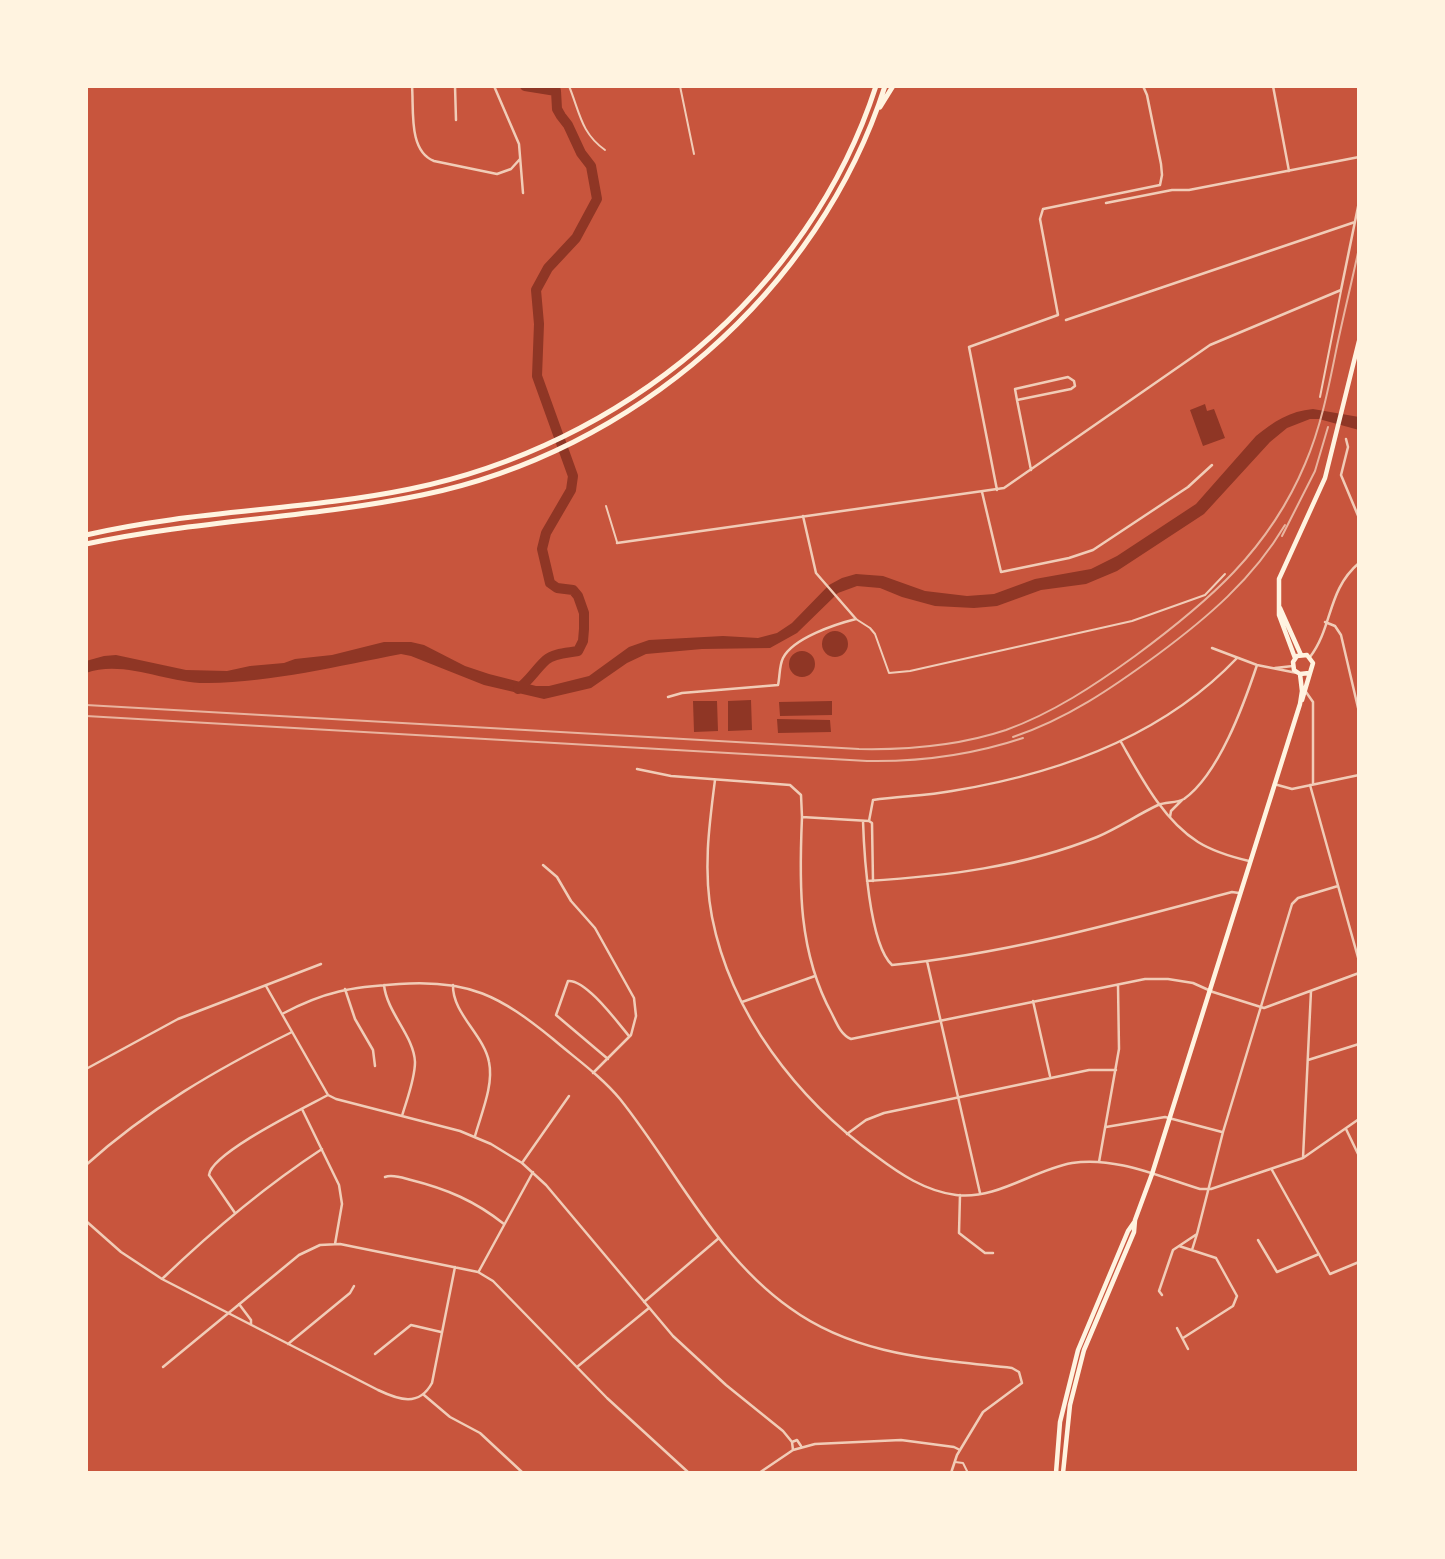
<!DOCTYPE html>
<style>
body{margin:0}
#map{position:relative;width:1445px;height:1559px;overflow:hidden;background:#c8553d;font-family:Ubuntu,sans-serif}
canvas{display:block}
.frame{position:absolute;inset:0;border:88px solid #fff3e0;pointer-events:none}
</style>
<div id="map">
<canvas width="1445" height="1559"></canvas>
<div class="frame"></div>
</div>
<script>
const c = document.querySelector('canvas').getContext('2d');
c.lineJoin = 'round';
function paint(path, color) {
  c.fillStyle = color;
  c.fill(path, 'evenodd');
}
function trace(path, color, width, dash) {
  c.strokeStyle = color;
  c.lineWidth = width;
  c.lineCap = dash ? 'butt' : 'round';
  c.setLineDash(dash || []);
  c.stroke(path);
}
paint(new Path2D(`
 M 1205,404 L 1207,411 L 1214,409 L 1225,438 L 1203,446 L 1190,410 Z
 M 1313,409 L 1359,417 L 1359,430 L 1319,419 L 1310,419 L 1287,428 L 1270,442 L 1204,514 L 1117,571 L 1086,584 L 1041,590 L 997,606 L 974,608 L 935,606 L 902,597 L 880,588 L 857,586 L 838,593 L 797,633 L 770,648 L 702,649 L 646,654 L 627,663 L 591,688 L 544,699 L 484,685 L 411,656 L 401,654 C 338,666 273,682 208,683 C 168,684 124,659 86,673 L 86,661 L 104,656 L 116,655 L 186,670 L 227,671 L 250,666 L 284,663 L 295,659 L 332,655 L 384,642 L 411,642 L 424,645 L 465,666 L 489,674 L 536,686 L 549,686 L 589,676 L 629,647 L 649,640 L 723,636 L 758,638 L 777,633 L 792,623 L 829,585 L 842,578 L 856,574 L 883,576 L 925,591 L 967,596 L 994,594 L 1035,579 L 1091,569 L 1117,556 L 1196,504 L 1256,436 C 1273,422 1290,411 1313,409 Z
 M822 644a13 13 0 1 1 26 0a13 13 0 1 1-26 0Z
 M789 664a13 13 0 1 1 26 0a13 13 0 1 1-26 0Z
 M 751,700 L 752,730 L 728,731 L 728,701 Z
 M 693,701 L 717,701 L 718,731 L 694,732 Z
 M 832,701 L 832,715 L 780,716 L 779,702 Z
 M 777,719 L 830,720 L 831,732 L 778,733 Z`), '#8f3625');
trace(new Path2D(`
 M 518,689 C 529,681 536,669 546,660 C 554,653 568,653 578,651 L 583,641 L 584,629 L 584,613 L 578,596 L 573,590 L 557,588 L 550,583 L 542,549 L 546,533 L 571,490 L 573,476 L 537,376 L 539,324 L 536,290 L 548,268 L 576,238 L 597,199 L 591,166 L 581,153 L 568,125 L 561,116 L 557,109 L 556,91 L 525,86`), '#8f3625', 10);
trace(new Path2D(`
 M 569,86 C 580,113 581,133 605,150
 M 680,86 L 694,154
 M 1320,397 L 1341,291
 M 606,506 L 617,542
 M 856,619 L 870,628 L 875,634 L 889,673 L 910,671 L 1132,621 L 1205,595 L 1225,574
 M 955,1462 L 963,1463 L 968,1473`), '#f1ccb7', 2);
trace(new Path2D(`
 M 412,86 C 414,109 408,151 434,161 L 497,174 L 511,169 L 520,159
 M 455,86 L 456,120
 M 494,86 L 519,144 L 523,193
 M 1273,86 L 1289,171
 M 1106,203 L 1172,190 L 1189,190 L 1359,157
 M 1066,320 L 1355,222
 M 1017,400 L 1071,389 L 1075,386 L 1074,381 L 1068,377 L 1015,389 L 1017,400 L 1031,470
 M 1346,439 L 1348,447 L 1341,475 L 1359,518
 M 997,490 L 969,347 L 1058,315 L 1040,219 L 1043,209 L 1160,185 L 1162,175 L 1161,164 L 1147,95 L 1143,86
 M 982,492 L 1001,572 L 1069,558 L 1093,550 L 1188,487 L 1212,465
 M 617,543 L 1004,488 L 1210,345 L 1341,290 L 1359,202
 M 1325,622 L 1335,626 L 1341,635 L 1359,712
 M 1212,648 L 1257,665 L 1297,673
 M 1310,657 C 1333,627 1327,590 1359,563
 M 1275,668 L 1293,666
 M 1306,692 L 1313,702 L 1313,784
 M 668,697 L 682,693 L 778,685 C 780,677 779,666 783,658 C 793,638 836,624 856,619 L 816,573 L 803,516
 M 1121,742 C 1141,777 1163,820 1198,842 C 1214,852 1232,857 1249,861
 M 637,769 L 671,776 L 790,785 L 801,795 L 802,817 L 869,821 L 873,800 C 899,796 926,796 952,791 C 1057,774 1162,737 1237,658
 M 715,780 C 709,826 703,871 712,917 C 731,1014 797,1099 876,1156 C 900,1174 925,1191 956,1195 C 997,1200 1033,1170 1072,1163 C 1115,1156 1160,1177 1200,1189 L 1211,1189 L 1303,1158 L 1359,1119
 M 1274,784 L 1292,789 L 1359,775
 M 1310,785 L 1359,961
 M 802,817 C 799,885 798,952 832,1014 C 837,1024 841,1035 851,1039 L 1145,979 L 1168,979 L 1193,983 L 1213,992 L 1264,1008 L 1359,973
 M 1170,817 L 1171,811 L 1182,800
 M 863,821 C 864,852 869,944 892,965 C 1007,954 1120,922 1232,892 L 1239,893
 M 869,821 L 872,823 L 873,881
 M 543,865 L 557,877 L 571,901 L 595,928 L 634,998 L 636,1016 L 631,1035 L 593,1073
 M 867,881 C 946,876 1023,867 1097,837 C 1118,828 1137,815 1158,805 C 1166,802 1177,803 1184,799 C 1219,774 1244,704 1257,665
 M 927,961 L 980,1193
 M 384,985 C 387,1013 414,1036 415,1062 C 415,1079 407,1099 402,1116
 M 453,985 C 452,1013 484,1035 489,1062 C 494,1085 481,1114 475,1136
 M 266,986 L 328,1095 L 336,1099 L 460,1131 L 491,1144 L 522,1163 L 546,1185 L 673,1336 L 726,1385 L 783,1431 L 792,1442 L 793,1450
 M 345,989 L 355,1019 L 373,1050 L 375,1066
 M 1033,1001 L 1050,1076
 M 742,1002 L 815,976
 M 282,1014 C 325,991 352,987 399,984 C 469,979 500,996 553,1039 C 575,1058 601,1076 620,1099 C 676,1169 715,1255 790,1308 C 856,1356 934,1359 1012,1368 L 1019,1372 L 1022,1383 L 983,1412 L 957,1455 L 951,1473
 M 608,1059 L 556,1015 L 568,981 C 586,979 618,1023 629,1036
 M 1308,1060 L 1359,1044
 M 86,1069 L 178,1019 L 321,964
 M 302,1109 L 339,1185 L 342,1204 L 335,1244
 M 1106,1127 L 1165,1117 L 1222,1132
 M 1346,1129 L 1359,1156
 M 847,1134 L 866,1120 L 884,1113 L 1089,1070 L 1116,1070
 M 1303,1158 L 1311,991
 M 1099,1162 L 1119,1049 L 1118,985
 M 522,1163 L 569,1096
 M 86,1165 C 148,1109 217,1069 292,1032
 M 1272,1170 L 1330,1274 L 1359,1262
 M 385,1177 C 393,1174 403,1178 411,1180 C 447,1189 475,1201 504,1224
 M 960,1195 L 959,1233 L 985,1253 L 993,1253
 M 235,1213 L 209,1175 C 211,1153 306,1107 328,1095
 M 86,1221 L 121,1252 L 162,1279 L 378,1390 C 399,1400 419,1407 432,1383 L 455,1267
 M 1258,1240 L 1277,1272 L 1319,1254
 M 1179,1246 L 1216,1258 L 1237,1296 L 1233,1306 L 1183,1338
 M 1192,1250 L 1197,1234
 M 479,1271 L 533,1172
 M 162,1279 C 212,1231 264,1187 322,1149
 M 1162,1295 L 1159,1291 L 1173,1250 L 1197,1234 L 1223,1132 L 1292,904 L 1298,898 L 1338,886
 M 644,1302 L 719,1238
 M 239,1304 L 251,1320 L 251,1324
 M 1177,1328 L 1188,1349
 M 288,1344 L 350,1293 L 354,1286
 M 375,1354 L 411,1325 L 441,1332
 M 163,1367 L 299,1255 L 320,1245 L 340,1244 L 478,1272 L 493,1281 L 607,1398 L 689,1473
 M 577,1367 L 649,1308
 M 424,1395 L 450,1417 L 480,1433 L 523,1473
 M 792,1442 L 797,1440 L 801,1446
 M 759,1473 L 793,1450 L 815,1444 L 901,1440 L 954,1447 L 960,1450`), '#f1ccb7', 2.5);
trace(new Path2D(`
 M 1280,608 L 1301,655
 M 1295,658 L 1279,615 L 1279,579 L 1325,478 L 1359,341
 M 1302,700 L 1313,663 L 1307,655 L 1297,656 L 1293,662 L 1294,670 L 1300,674 L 1309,673
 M 1056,1473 L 1060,1422 L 1078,1350 L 1128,1231 L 1135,1221
 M 1063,1473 L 1070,1405 L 1084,1350 L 1134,1232 L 1135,1220 L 1152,1174 L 1300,704 L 1302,691 L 1300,674`), '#fff3e0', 4.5);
trace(new Path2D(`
 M 880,107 L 893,86
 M 86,535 C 193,510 303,511 410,489 C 621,446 809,293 876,86
 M 86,544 C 197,520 311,518 422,495 C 632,452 819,292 885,86`), '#fff3e0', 5);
trace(new Path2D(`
 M 1282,536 L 1315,471 L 1328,427
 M 86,705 L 859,749 C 909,750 958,746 1006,730 C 1053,713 1095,685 1135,656 C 1208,602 1269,550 1305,464 C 1321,427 1329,386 1337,346 C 1344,313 1352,281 1359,248
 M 86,716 L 867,761 C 921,762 972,755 1023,738
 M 1013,737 C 1067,719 1112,688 1157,655 C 1207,618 1253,579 1285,525`), '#e9b49f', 2);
</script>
